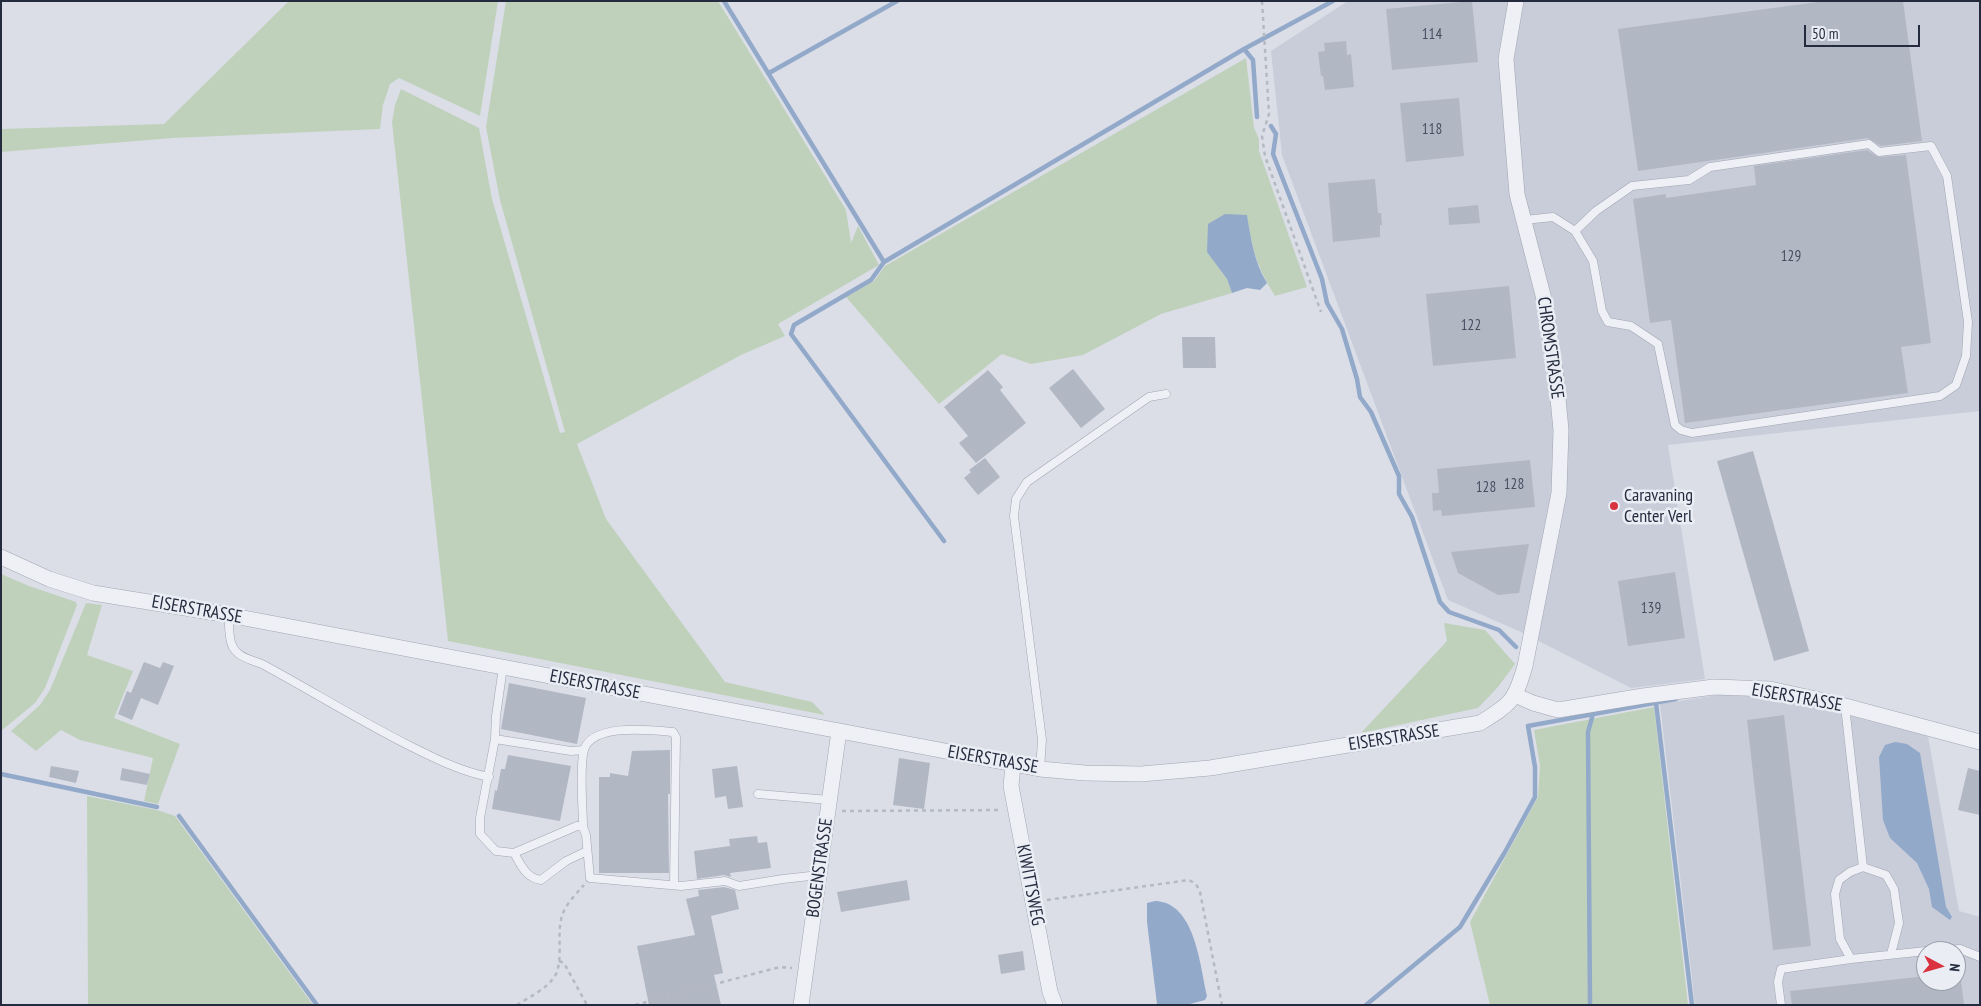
<!DOCTYPE html>
<style>
body{margin:0}
#map{position:relative;width:1981px;height:1006px;overflow:hidden;background:#dbdee7;font-family:"PT Sans Narrow",sans-serif}
canvas{display:block}
.frame{position:absolute;inset:0;border:2px solid #242b3e;pointer-events:none}
.north{position:absolute;left:1916px;top:941px;width:50px;height:50px;box-sizing:border-box;background:#eaedf4;border:1px solid #9b9fab;border-radius:50%;rotate:96deg;font-size:14px;font-weight:700;line-height:20px;text-align:center;color:#242b3e}
.north::after{content:'';display:block;margin:auto;width:18px;height:22px;background:#d8333f;clip-path:polygon(50% 0,100% 100%,50% 72%,0 100%)}
.scale{position:absolute;left:1804px;top:25px;width:116px;height:22px;box-sizing:border-box;border:2px solid #242b3e;border-top:0;padding-left:6px;font-size:15px;line-height:18px;white-space:nowrap;color:#242b3e;-webkit-text-stroke:4px #eaedf4;paint-order:stroke}
</style>
<div id="map">
<canvas width="1981" height="1006"></canvas>
<div class="frame"></div>
<div class="north">N</div>
<div class="scale">50 m</div>
</div>
<script>
const c = document.querySelector('canvas').getContext('2d');
c.lineJoin = 'round';
function paint(path, color) {
  c.fillStyle = color;
  c.fill(path, 'evenodd');
}
function trace(path, color, width, dash) {
  c.strokeStyle = color;
  c.lineWidth = width;
  c.lineCap = dash ? 'butt' : 'round';
  c.setLineDash(dash || []);
  c.stroke(path);
}
function drawText(font, color, halo, rows, align = 'center') {
  c.font = font + ' "PT Sans Narrow",sans-serif';
  c.lineWidth = 5;
  c.setLineDash([]);
  c.textBaseline = 'middle';
  c.strokeStyle = halo;
  c.fillStyle = color;
  for (const [text, x, y, turn = 0] of rows) {
    c.save();
    c.translate(x, y);
    c.rotate((+turn || 0) * Math.PI / 180);
    c.textAlign = isNaN(turn) ? turn : align;
    if (halo) c.strokeText(text, 0, 0);
    c.fillText(text, 0, 0);
    c.restore();
  }
}
paint(new Path2D(`
 M 1348,1 L 1980,1 L 1980,411 L 1668,445 L 1705,679 L 1631,688 L 1521,632 L 1448,600 L 1282,155 L 1271,51 Z
 M 1724,694 L 1773,696 L 1928,736 L 1959,911 L 1980,917 L 1980,1005 L 1695,1005 L 1660,704 ZM 1926,951 L 1956,951 L 1956,981 L 1926,981 Z`), '#c8cdd9');
paint(new Path2D(`
 M 289,1 L 498,1 L 480,116 L 399,78 L 390,84 L 383,105 L 380,129 L 173,138 L 1,152 L 1,129 L 164,124 Z
 M 506,1 L 718,1 L 846,210 L 851,243 L 858,226 L 879,265 L 778,324 L 785,336 L 741,355 L 577,444 L 606,519 L 725,682 L 812,702 L 825,715 L 448,641 L 392,122 L 395,105 L 401,89 L 479,128 L 492,199 L 560,433 L 565,432 L 500,200 L 486,127 Z
 M 1246,58 L 1254,128 L 1259,139 L 1259,151 L 1307,287 L 1275,296 C 1256,265 1252,250 1247,215 L 1207,251 L 1227,279 L 1232,293 L 1161,314 L 1083,355 L 1031,364 L 1002,354 L 939,404 L 846,297 L 874,281 L 885,266 Z
 M 1,574 L 29,586 L 76,602 L 77,605 L 45,688 L 35,703 L 1,731 Z
 M 86,603 L 102,605 L 87,655 L 133,671 L 114,718 L 180,744 L 158,804 L 144,801 L 153,758 L 80,740 L 61,730 L 36,751 L 11,731 L 40,705 L 50,690 Z
 M 1444,623 L 1485,630 L 1515,664 L 1498,687 L 1478,708 L 1361,733 L 1447,641 Z
 M 1654,707 L 1688,1005 L 1490,1005 L 1470,922 L 1538,797 L 1540,766 L 1534,730 Z
 M 87,796 L 157,810 L 175,816 L 313,1005 L 88,1005 Z`), '#bfd1bb');
paint(new Path2D(`
 M 1225,214 L 1247,215 C 1251,239 1254,262 1267,283 L 1260,290 L 1247,288 L 1232,293 L 1227,279 L 1207,252 L 1208,224 Z
 M 1895,742 L 1907,744 L 1920,753 L 1946,907 L 1952,917 L 1950,920 L 1932,907 L 1929,889 L 1917,863 L 1890,838 L 1883,820 L 1879,757 L 1885,745 Z
 M 1155,901 C 1195,902 1200,965 1207,996 L 1205,1000 L 1186,1005 L 1157,1004 L 1147,922 L 1147,903 Z`), '#92a9ca');
trace(new Path2D(`
 M 724,1 L 884,262
 M 1244,49 L 1253,60 L 1257,117
 M 769,73 L 897,1
 M 1271,126 L 1276,134 L 1273,154 L 1322,279 L 1327,303 L 1342,329 L 1357,379 L 1360,397 L 1371,412 L 1399,476 L 1399,494 L 1412,517 L 1440,602 L 1449,612 L 1499,630 L 1516,647
 M 944,541 L 791,334 L 794,325 L 871,280 L 884,262 L 1244,49 L 1333,1
 M 1656,703 L 1692,1005
 M 1,774 L 157,807
 M 179,816 L 317,1005
 M 1366,1005 L 1460,927 L 1505,852 L 1535,797 L 1535,767 L 1528,726 L 1676,699
 M 1590,1005 L 1588,732 L 1593,714`), '#92a9ca', 4.5);
paint(new Path2D(`
 M 1472,1 L 1478,62 L 1392,70 L 1386,9 Z
 M 1825,1 L 1903,1 L 1922,141 L 1881,146 L 1868,138 L 1638,171 L 1618,29 Z
 M 1346,41 L 1347,55 L 1351,54 L 1354,87 L 1325,90 L 1323,76 L 1321,76 L 1318,52 L 1325,51 L 1324,43 Z
 M 1459,98 L 1464,156 L 1406,162 L 1400,103 Z
 M 1867,150 L 1878,157 L 1906,155 L 1931,343 L 1901,347 L 1908,393 L 1685,423 L 1671,320 L 1650,323 L 1633,199 L 1666,194 L 1666,198 L 1756,185 L 1754,166 Z
 M 1375,179 L 1378,213 L 1381,213 L 1382,225 L 1380,225 L 1380,237 L 1333,242 L 1328,183 Z
 M 1478,205 L 1480,223 L 1449,225 L 1448,208 Z
 M 1509,286 L 1516,358 L 1433,366 L 1426,294 Z
 M 1182,337 L 1215,337 L 1216,368 L 1183,368 Z
 M 1073,369 L 1105,409 L 1081,428 L 1049,388 Z
 M 988,370 L 1003,387 L 1000,390 L 1026,423 L 976,463 L 959,443 L 968,436 L 944,407 Z
 M 1753,451 L 1809,651 L 1774,661 L 1717,461 Z
 M 985,458 L 1000,477 L 978,495 L 964,478 L 971,472 L 969,470 Z
 M 1530,460 L 1535,507 L 1442,516 L 1441,510 L 1433,511 L 1432,493 L 1439,493 L 1437,469 Z
 M 1529,544 L 1519,593 L 1498,595 L 1458,573 L 1451,552 Z
 M 1675,572 L 1685,638 L 1628,646 L 1618,581 Z
 M 144,662 L 160,668 L 163,662 L 174,666 L 158,705 L 141,698 L 132,720 L 118,714 L 127,691 L 131,693 Z
 M 509,683 L 586,698 L 577,744 L 501,729 Z
 M 1784,715 L 1811,946 L 1773,950 L 1747,720 Z
 M 670,750 L 670,794 L 668,794 L 669,873 L 599,873 L 599,777 L 610,777 L 610,773 L 628,776 L 632,751 Z
 M 508,755 L 571,766 L 560,821 L 492,809 L 495,790 L 497,791 L 501,769 L 505,769 Z
 M 899,758 L 930,763 L 924,809 L 893,805 Z
 M 51,766 L 79,771 L 76,783 L 49,777 Z
 M 737,766 L 743,807 L 728,809 L 726,796 L 715,798 L 712,769 Z
 M 122,768 L 150,774 L 147,785 L 120,780 Z
 M 1968,768 L 1980,771 L 1980,815 L 1958,810 Z
 M 757,836 L 758,843 L 767,842 L 771,868 L 730,873 L 731,877 L 724,875 L 697,879 L 694,851 L 730,846 L 729,839 Z
 M 907,880 L 910,900 L 841,912 L 837,892 Z
 M 724,887 L 735,890 L 739,909 L 711,916 L 723,973 L 714,975 L 721,1005 L 649,1005 L 637,946 L 695,935 L 686,899 L 699,896 L 698,890 Z
 M 1023,951 L 1025,970 L 1001,974 L 998,955 Z
 M 1926,976 L 1926,981 L 1961,981 L 1964,1005 L 1792,1005 L 1790,991 Z`), '#b2b7c4');
const service = new Path2D(`
 M 1524,220 L 1553,217 L 1575,231 L 1593,261 L 1602,311 L 1608,322 L 1631,326 L 1658,344 L 1675,425 L 1681,430 L 1692,433 L 1940,396 L 1956,385 L 1966,356 L 1968,322 L 1947,176 L 1931,146 L 1879,152 L 1869,144 L 1710,167 L 1689,180 L 1632,186 L 1596,211 L 1575,231
 M 230,616 C 228,623 229,629 230,637 C 232,656 246,658 262,664 C 312,691 360,721 410,746 C 436,759 460,771 489,777
 M 503,667 L 496,716 L 495,739 L 480,818 L 480,834 L 496,851 L 514,853 L 577,826 L 583,827 L 586,835 L 590,878 L 681,886 L 725,881 L 739,886 L 783,879 L 819,875
 M 1845,706 L 1863,867
 M 495,739 L 571,751 L 584,750
 M 1040,769 L 1042,740 L 1014,516 L 1016,499 L 1027,482 L 1149,397 L 1166,394
 M 758,794 L 829,800
 M 583,827 C 583,808 579,767 584,750 C 592,723 651,730 673,732 L 676,737 L 674,885
 M 514,853 C 521,865 526,878 541,880 L 566,861 L 587,851
 M 1930,951 L 1960,949 L 1980,957
 M 1851,959 L 1840,939 L 1835,894 L 1839,880 L 1850,872 L 1863,867 L 1886,875 L 1894,889 L 1899,923 L 1891,954
 M 1781,1005 L 1778,982 L 1781,969 L 1851,959 L 1926,951`);
const minor = new Path2D(`
 M 1,557 L 49,579 L 93,593 L 223,614 L 1040,769 L 1085,773 L 1141,774 L 1210,768 L 1480,723 C 1511,704 1515,701 1525,666 L 1559,493 L 1561,430 L 1556,378 L 1545,303 L 1517,194 L 1506,59 L 1516,1
 M 1515,695 L 1533,703 L 1558,710 L 1643,696 L 1714,687 L 1770,689 L 1834,703 L 1980,742
 M 1013,765 L 1011,786 L 1050,992 L 1055,1005
 M 801,1005 L 839,731`);
trace(service, '#a0a5b1', 9);
trace(minor, '#a0a5b1', 16);
trace(new Path2D(`
 M 1262,1 L 1269,114 L 1262,136 L 1265,156 L 1321,312
 M 842,811 L 1002,810
 M 1047,900 L 1189,880 L 1196,884 L 1200,892 L 1222,1005
 M 559,961 L 564,963 L 587,1005
 M 517,1005 C 529,997 549,988 556,974 C 563,957 557,938 561,920 C 563,907 575,895 584,885
 M 635,1005 L 780,967 L 792,968`), '#b5b9c2', 2.5, [4, 4]);
trace(service, '#eef0f5', 8);
trace(minor, '#eef0f5', 15);
for (const [x, y, r, color] of [
 [1614,506,5,"#d8333f"]
]) {
  const dot = new Path2D();
  dot.arc(x, y, r, 0, 2 * Math.PI);
  c.fillStyle = color;
  c.fill(dot);
  trace(dot, '#eaedf4', 2);
}
drawText('15px', '#484e60', null, [
 ["114",1432,35],
 ["118",1432,130],
 ["129",1791,257],
 ["122",1471,326],
 ["128",1514,485],
 ["128",1486,488],
 ["139",1651,609]
]);
drawText('18px', '#242b3e', '#eaedf4', [
 ["CHROMSTRASSE",1550,348,82],
 ["EISERSTRASSE",197,610,10],
 ["EISERSTRASSE",595,685,11],
 ["EISERSTRASSE",1797,698,10],
 ["EISERSTRASSE",1394,738,-9],
 ["EISERSTRASSE",993,760,10],
 ["BOGENSTRASSE",820,868,-82],
 ["KIWITTSWEG",1030,885,79]
]);
drawText('18px', '#242b3e', '#eaedf4', [
 ["Caravaning",1624,496],
 ["Center Verl",1624,517]
], 'left');
</script>
